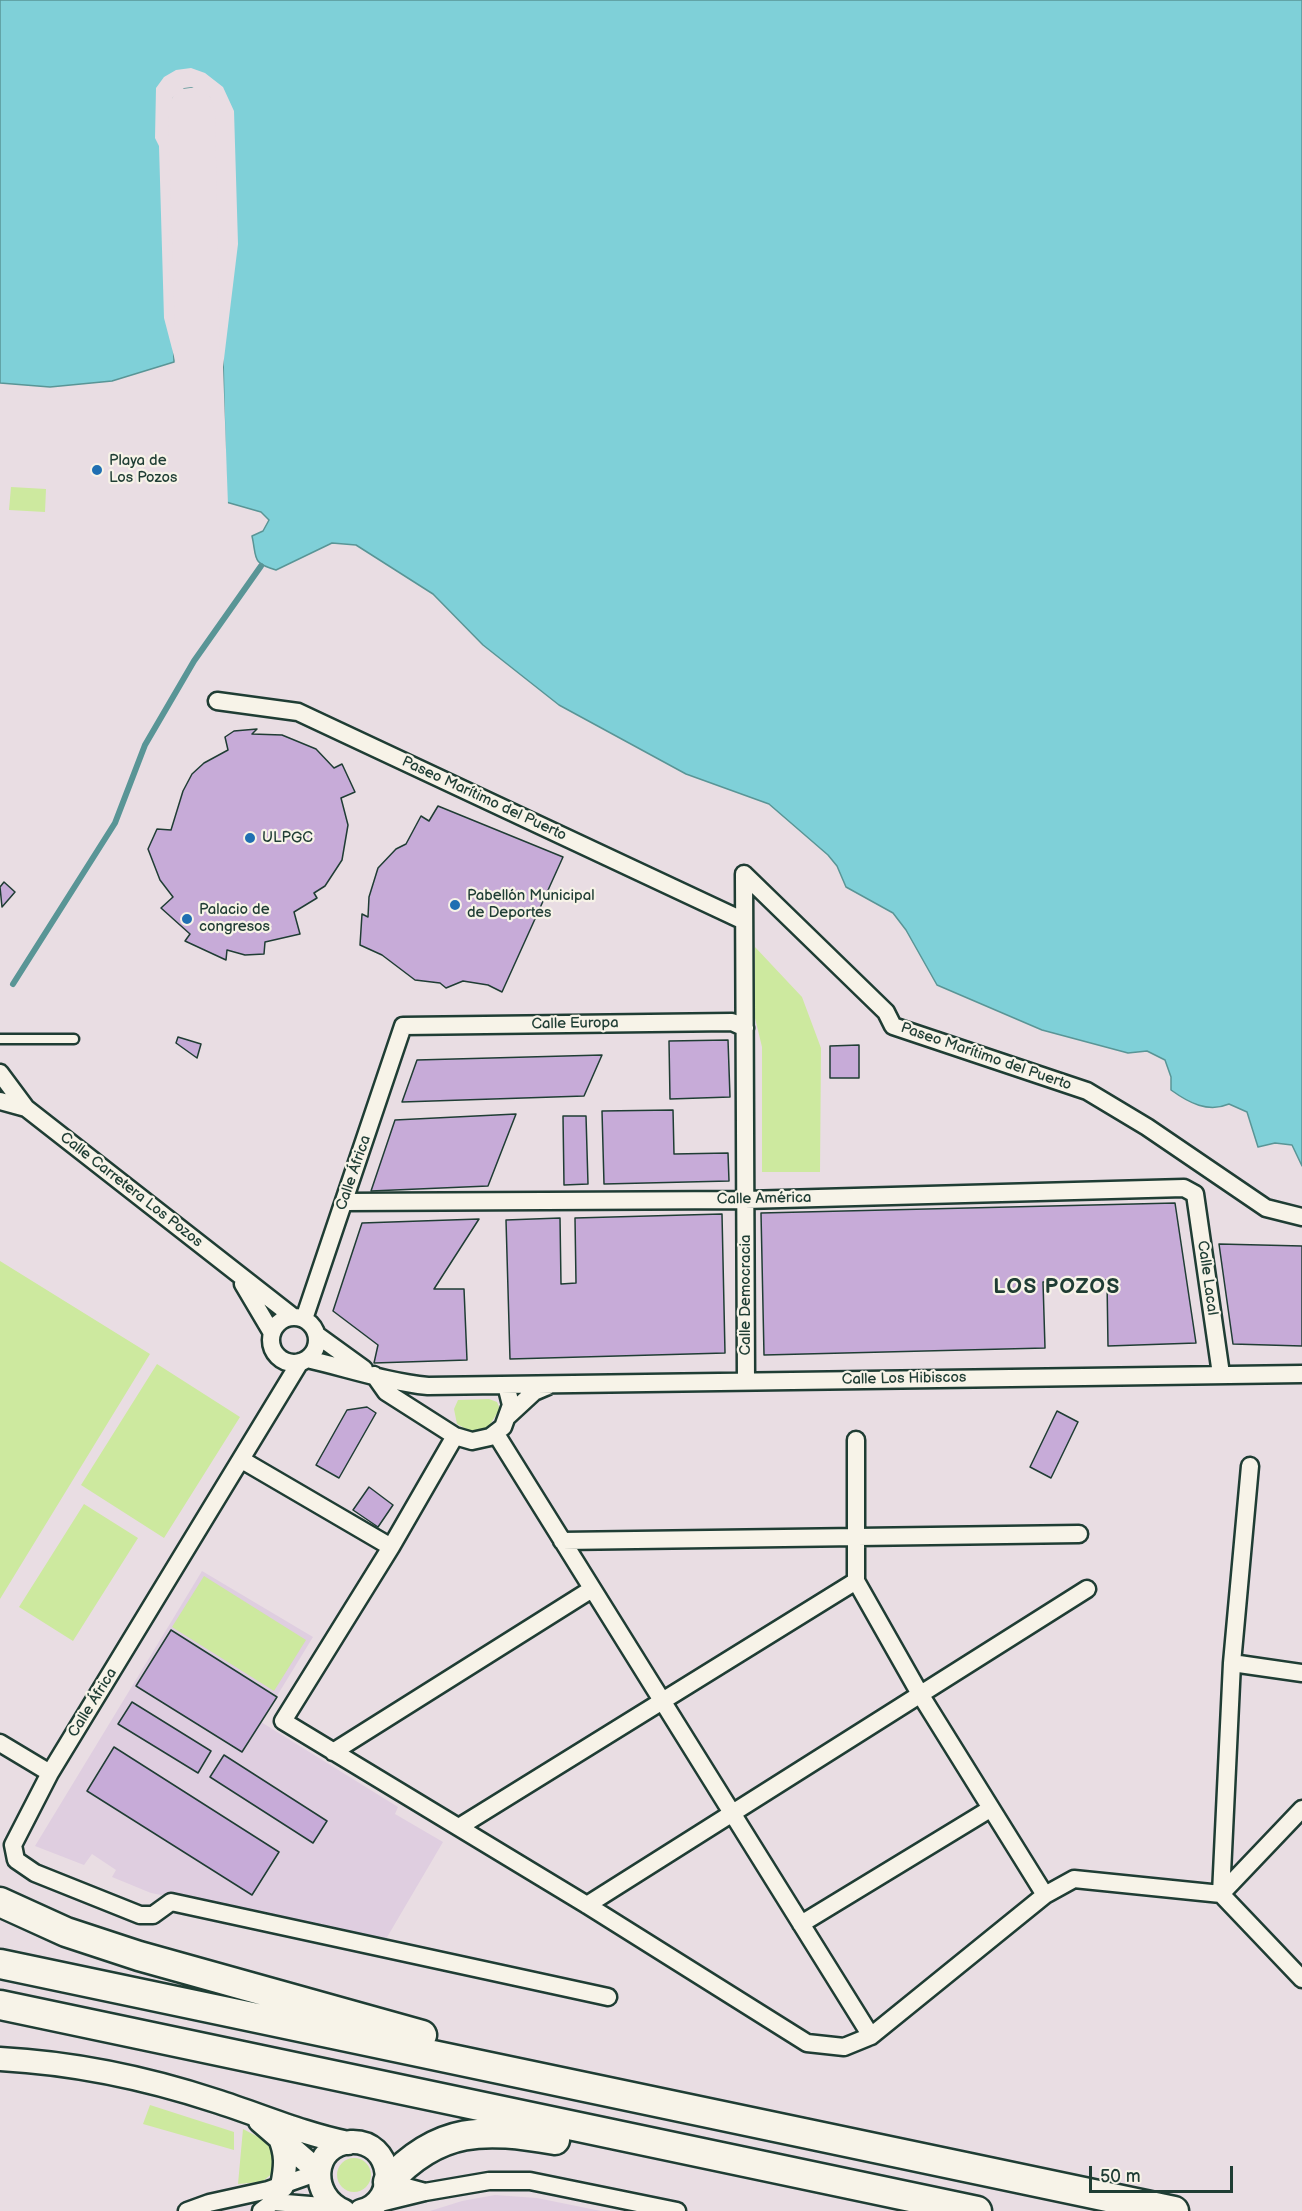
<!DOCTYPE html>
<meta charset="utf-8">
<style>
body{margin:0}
#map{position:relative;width:1302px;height:2211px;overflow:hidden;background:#e9dde3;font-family:"Balsamiq Sans",sans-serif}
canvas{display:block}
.scale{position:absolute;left:1089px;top:2166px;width:144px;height:27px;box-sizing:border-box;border:3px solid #1f3d34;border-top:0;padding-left:8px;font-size:18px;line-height:21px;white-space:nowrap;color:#1f3d34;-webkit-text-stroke:4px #f7f3e8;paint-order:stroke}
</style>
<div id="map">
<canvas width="1302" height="2211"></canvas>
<div class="scale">50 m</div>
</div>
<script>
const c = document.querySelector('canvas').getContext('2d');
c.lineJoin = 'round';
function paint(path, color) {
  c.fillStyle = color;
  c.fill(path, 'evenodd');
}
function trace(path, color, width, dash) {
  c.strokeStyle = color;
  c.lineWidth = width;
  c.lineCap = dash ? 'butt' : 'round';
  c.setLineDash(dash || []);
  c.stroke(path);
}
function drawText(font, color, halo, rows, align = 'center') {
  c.font = font + ' "Balsamiq Sans",sans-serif';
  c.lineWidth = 4.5;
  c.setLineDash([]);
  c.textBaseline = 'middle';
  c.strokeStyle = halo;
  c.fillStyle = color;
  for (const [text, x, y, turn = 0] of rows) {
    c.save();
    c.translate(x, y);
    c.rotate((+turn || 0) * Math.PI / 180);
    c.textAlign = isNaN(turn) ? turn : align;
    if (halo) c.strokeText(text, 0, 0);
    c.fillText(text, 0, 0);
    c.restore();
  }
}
paint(new Path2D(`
 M 202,1571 L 313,1637 L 261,1722 L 398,1807 L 395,1814 L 443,1842 L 386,1939 L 151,1893 L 112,1877 L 116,1870 L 92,1854 L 84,1865 L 35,1846 Z
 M 495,2195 L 537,2198 L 601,2211 L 430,2211 L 462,2201 Z`), '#dfcee0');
paint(new Path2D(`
 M 11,487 L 46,489 L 45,512 L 9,510 Z
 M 755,947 L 802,997 L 821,1048 L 820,1172 L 762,1172 L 762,1047 L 755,1018 Z
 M 0,1261 L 150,1354 L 0,1599 Z
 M 157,1364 L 240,1417 L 164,1538 L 81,1485 Z
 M 489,1399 L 497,1402 L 500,1409 L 487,1429 L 470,1431 L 457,1424 L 454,1409 L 458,1400 Z
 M 84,1504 L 138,1538 L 73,1641 L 19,1607 Z
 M 204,1576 L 306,1640 L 274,1691 L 172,1627 Z
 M 150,2105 L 234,2132 L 234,2150 L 143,2124 Z
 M 243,2129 L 264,2140 L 275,2151 L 274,2172 L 262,2182 L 238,2184 Z
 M337 2175a17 17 0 1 1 34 0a17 17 0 1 1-34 0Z`), '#cde99f');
const water = new Path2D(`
 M 0,0 L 1302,0 L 1302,1166 L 1292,1145 L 1275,1143 L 1258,1147 L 1247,1112 L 1229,1104 C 1208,1113 1189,1103 1171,1090 L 1171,1077 L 1165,1060 L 1147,1051 L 1128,1053 L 1042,1030 L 937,985 L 906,930 L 893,913 L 846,887 L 837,866 L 828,855 L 769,804 L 686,774 L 559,705 L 483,645 L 433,594 L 356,545 L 332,543 L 276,570 C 251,563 257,558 252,536 L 263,531 L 269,520 L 261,512 L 226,502 L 218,110 L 217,102 L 200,86 L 176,89 L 165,111 L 174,362 L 112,381 L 50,387 L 0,383 Z`);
paint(water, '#7fd0d8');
trace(water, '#599596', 1.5);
paint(new Path2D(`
 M 191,68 L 205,73 L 223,87 L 234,111 L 238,244 L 223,367 L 228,505 L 223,502 L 215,110 L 210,97 L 192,87 L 184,88 L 173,97 L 168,112 L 176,364 L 164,318 L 159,146 L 155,138 L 156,88 L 164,77 L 176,70 Z`), '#e9dde3');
trace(new Path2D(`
 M 13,984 L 115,823 L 145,745 L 194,661 L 261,566`), '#599596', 6);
const building = new Path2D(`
 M 257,729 L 252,734 L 282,735 L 316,749 L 334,768 L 342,764 L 355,792 L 341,798 L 348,825 L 342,860 L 325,886 L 314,893 L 317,898 L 294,912 L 300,934 L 265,942 L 264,954 L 245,955 L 227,950 L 226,960 L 185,941 L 190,934 L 161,908 L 173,897 L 160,880 L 148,849 L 157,829 L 171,830 L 183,791 L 192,774 L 204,763 L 228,750 L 225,737 L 234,731 Z
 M 438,806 L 563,857 L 502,992 L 488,985 L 463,981 L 446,988 L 440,983 L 415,980 L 382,955 L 360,945 L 362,914 L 368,917 L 369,897 L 378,868 L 396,849 L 406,844 L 421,816 L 429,821 Z
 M 4,882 L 15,892 L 2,907 L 0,887 Z
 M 178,1037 L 201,1044 L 197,1058 L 176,1043 Z
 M 728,1040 L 730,1097 L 670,1099 L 669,1041 Z
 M 859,1045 L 859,1078 L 830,1078 L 830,1046 Z
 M 602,1055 L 584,1096 L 402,1102 L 417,1060 Z
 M 673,1110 L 674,1154 L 728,1153 L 729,1181 L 604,1184 L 602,1111 Z
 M 516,1114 L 488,1186 L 371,1191 L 395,1120 Z
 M 563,1116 L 586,1116 L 588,1184 L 564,1185 Z
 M 1175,1203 L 1196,1343 L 1108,1346 L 1107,1280 L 1043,1282 L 1045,1348 L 764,1355 L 761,1213 Z
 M 722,1214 L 725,1353 L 510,1359 L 506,1220 L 560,1218 L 561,1284 L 576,1283 L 575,1218 Z
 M 479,1219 L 434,1289 L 464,1289 L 467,1360 L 374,1363 L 378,1345 L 333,1311 L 362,1223 Z
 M 1219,1244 L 1302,1246 L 1302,1346 L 1233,1344 Z
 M 367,1407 L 376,1413 L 339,1478 L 316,1465 L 347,1410 Z
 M 1057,1411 L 1078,1422 L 1051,1478 L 1030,1467 Z
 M 369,1487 L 393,1505 L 378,1527 L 353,1510 Z
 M 171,1630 L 277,1697 L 242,1752 L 136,1686 Z
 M 132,1702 L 211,1751 L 198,1773 L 118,1724 Z
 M 114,1747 L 279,1852 L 252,1895 L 87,1791 Z
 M 224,1755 L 327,1821 L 313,1843 L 210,1777 Z`);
paint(building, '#c7abd8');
trace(building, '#1f3d34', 1.5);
const lane = new Path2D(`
 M 0,1039 L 74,1039`);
const street = new Path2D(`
 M 217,701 L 298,712 L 744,921
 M 744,874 L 886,1012 L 893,1026 L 1087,1091 L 1147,1127 L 1266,1208 L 1302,1217
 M 744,874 L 746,1381
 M 0,1073 L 26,1108 L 292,1316
 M 0,1101 L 26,1108
 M 344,1202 L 745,1200 L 1184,1188 L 1195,1194 L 1221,1374
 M 243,1284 L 272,1333
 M271 1340a23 23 0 1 1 46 0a23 23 0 1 1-46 0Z
 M 304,1319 L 403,1026 L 732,1022 L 745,1028
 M 317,1335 L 364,1369
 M 307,1359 C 347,1368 387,1382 428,1386 L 1302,1374
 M 300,1362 L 50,1773 L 13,1845 L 16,1860 L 35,1873 L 140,1915 L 153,1915 L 171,1902 L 608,1997
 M 374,1375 L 386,1392 L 455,1436 L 472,1441 L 490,1437 L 503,1427 L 511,1405 L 506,1385
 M 508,1416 L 534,1392 L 548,1386
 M 496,1434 L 871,2036
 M 455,1436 L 391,1547 L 283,1721 L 587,1905 L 807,2043 L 844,2047 L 871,2036 L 1045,1895 L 1074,1879 L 1221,1894 L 1302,1979
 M 856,1440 L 856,1581 L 920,1694 L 1045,1895
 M 242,1460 L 391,1547
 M 562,1541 L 1079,1534
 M 1232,1663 L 1302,1673
 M 0,1743 L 50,1773
 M 333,1752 L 592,1589
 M 459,1827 L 856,1581
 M 1221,1894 L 1232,1663 L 1250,1466
 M 1221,1894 L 1302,1809
 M 587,1905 L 1087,1589
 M 801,1924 L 990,1809
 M 425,2192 L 489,2181 L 530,2181 L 677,2211
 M 376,2204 L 425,2192 L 388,2182
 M 187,2211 L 209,2203 L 268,2190 L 319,2172
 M 261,2211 L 273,2202 L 335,2207`);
const secondary = new Path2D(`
 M 0,2059 C 74,2063 146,2078 216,2101 C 260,2115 303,2134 348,2143
 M 260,2121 L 319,2172
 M 279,2136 C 287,2154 286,2166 282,2186
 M 344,2211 C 309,2196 311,2145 351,2142 C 393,2140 400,2201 361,2211`);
const highway = new Path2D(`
 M 0,1902 L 66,1932 L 139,1956 L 422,2035
 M 0,1964 L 1174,2211
 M 0,2005 L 977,2211
 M 388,2182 C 439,2126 485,2128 555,2140`);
trace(lane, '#1f3d34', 13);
trace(street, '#1f3d34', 21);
trace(secondary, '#1f3d34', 27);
trace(highway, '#1f3d34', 33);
trace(lane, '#f7f3e8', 8);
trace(street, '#f7f3e8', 16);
trace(secondary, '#f7f3e8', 22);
trace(highway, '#f7f3e8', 28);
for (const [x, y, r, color] of [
 [97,470,6,"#1f6fb2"],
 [250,838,6,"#1f6fb2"],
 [455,905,6,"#1f6fb2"],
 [187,919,6,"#1f6fb2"]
]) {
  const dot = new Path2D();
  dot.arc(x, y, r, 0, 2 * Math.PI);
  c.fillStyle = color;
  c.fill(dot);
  trace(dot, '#f7f3e8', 2);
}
drawText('15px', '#1f3d34', '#f7f3e8', [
 ["Playa de",109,461],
 ["Los Pozos",109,478],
 ["ULPGC",262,838],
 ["Pabellón Municipal",467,896],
 ["de Deportes",467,913],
 ["Palacio de",199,910],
 ["congresos",199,927]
], 'left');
drawText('15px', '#1f3d34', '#f7f3e8', [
 ["Paseo Marítimo del Puerto",484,799,25],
 ["Calle Europa",575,1024,-1],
 ["Paseo Marítimo del Puerto",986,1057,19],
 ["Calle África",354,1173,-71],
 ["Calle Carretera Los Pozos",131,1190,38],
 ["Calle América",764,1199,-1],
 ["Calle Lacal",1207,1278,82],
 ["Calle Democracia",746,1295,-90],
 ["Calle Los Hibiscos",904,1379,-1],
 ["Calle África",93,1703,-58]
]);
c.letterSpacing = '1.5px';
drawText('bold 21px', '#1f3d34', '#f7f3e8', [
 ["LOS POZOS",1057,1288]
]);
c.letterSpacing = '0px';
</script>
